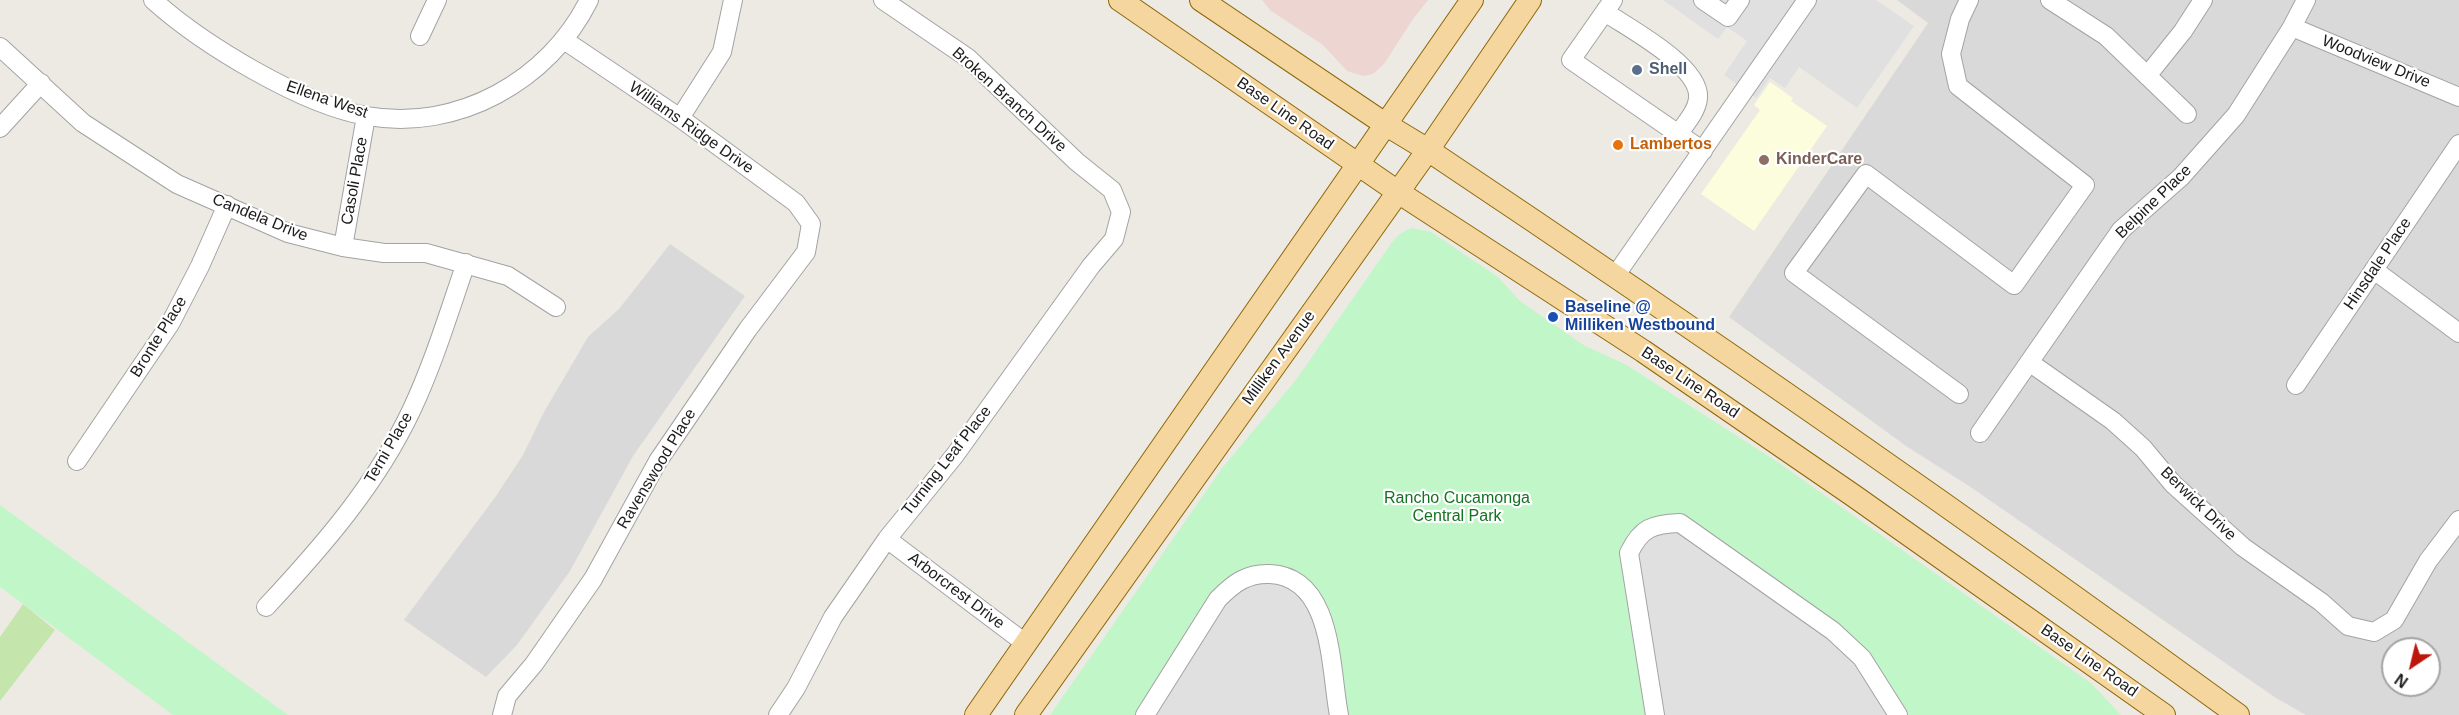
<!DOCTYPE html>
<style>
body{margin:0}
#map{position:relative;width:2459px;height:715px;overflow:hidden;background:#edeae3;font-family:Arial,sans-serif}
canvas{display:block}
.north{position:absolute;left:2381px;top:637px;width:60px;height:60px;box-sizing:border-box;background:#fff;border:2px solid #a4a4a4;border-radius:50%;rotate:215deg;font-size:16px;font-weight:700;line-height:24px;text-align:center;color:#1c1c1c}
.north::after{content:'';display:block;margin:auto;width:21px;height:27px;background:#bd170c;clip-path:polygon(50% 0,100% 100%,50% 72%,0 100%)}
</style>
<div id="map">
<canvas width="2459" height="715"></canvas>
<div class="north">N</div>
</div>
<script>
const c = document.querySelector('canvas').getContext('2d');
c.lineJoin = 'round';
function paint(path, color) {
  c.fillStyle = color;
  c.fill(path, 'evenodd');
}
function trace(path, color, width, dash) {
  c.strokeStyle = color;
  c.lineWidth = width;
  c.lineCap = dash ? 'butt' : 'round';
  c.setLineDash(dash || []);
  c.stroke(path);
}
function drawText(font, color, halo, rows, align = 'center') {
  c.font = font + ' Arial,sans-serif';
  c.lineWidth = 4.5;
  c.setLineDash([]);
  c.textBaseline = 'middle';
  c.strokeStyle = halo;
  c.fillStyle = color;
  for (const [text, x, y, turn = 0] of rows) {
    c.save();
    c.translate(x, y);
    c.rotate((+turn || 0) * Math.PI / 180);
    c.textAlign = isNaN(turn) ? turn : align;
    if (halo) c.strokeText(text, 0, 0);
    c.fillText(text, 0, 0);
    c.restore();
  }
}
paint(new Path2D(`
 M 1897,0 L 2459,0 L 2459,715 L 2306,715 L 2276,698 L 1969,486 L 1906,446 L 1729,317 L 1928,23 ZM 2393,649 L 2429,649 L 2429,685 L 2393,685 Z
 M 670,244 L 745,296 L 633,456 L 570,571 L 517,645 L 486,677 L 404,620 L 496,496 L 523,455 L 544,412 L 588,337 L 619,309 Z`), '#dad9d9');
paint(new Path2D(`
 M 1262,0 L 1428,0 L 1413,19 L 1384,64 L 1373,74 L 1363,76 L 1347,71 L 1323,45 L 1271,11 Z`), '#edd5d2');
paint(new Path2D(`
 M 1770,82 L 1793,98 L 1791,101 L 1827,126 L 1754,231 L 1701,194 L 1760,110 L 1754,105 Z`), '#fbfddc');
paint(new Path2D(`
 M 23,604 L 55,630 L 0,701 L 0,637 Z`), '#c4e5ab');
paint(new Path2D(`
 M 1412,228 L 1431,232 L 1498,277 L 1520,301 L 1585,346 L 1625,364 L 1776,461 L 2092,684 L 2121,715 L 1050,715 L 1223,467 L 1295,381 L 1393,241 L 1401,233 Z
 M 0,505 L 288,715 L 173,715 L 0,587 Z`), '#c1f6c8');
paint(new Path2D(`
 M 1663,0 L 1876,0 L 1914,26 L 1857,108 L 1799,67 L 1785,88 L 1770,78 L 1756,98 L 1724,75 L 1747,41 L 1727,27 L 1718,39 Z
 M 1680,523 L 1833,631 L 1898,715 L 1655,715 L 1646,667 L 1637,536 Z
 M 1264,574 L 1311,596 L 1339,715 L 1145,715 L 1218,599 Z`), '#e0e0e0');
const minor = new Path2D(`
 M 153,0 C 202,44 302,105 367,116 C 457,132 549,81 589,0
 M 1613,0 L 1571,60 L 1703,151
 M 1703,0 L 1728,17 L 1740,0
 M 2050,0 L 2106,36 L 2187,114
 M 1605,12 C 1628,28 1701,66 1698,98 C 1697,111 1686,123 1678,134
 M 2292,27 L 2459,97
 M 420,36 L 437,0
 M 0,47 L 83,123 L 177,184 L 288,233 L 343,247 L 384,253 L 426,253 L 508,276 L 556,307
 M 2147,76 L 2183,31 L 2203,0
 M 680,118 L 722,52 L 733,0
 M 0,128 L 41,83
 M 343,247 L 366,116
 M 2374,270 L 2459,333
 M 1615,276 L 1807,0
 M 2029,362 L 2113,421 L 2143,448 L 2173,484 L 2243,547 L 2321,602 L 2348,626 L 2374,632 L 2394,620 L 2428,561 L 2459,520
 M 2296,385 L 2459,144
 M 1959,394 L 1794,273 L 1866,174 L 2014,285 L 2085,185 L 1958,86 L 1951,54 L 1960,19 L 1969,0
 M 1980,433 L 2121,230 L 2181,177 L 2236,115 L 2292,27 L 2306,0
 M 77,461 L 170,324 L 200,266 L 227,205
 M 887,539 L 1025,643
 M 266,607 C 322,547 377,484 412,409 C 434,362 449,312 466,263
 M 502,715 L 507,696 L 534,664 L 593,579 L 658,461 L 748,329 L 806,252 L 811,224 L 796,203 L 680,118 L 564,40
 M 778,715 L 796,688 L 833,617 L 887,539 L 955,455 L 1091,266 L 1114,239 L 1121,212 L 1112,190 L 1077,162 L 968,58 L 883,0
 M 1145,715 L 1218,599 C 1234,583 1247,573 1270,574 C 1334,577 1330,670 1339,715
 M 1655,715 L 1629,553 C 1641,528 1652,524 1680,523 L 1833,631 L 1862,658 L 1898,715`);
const major = new Path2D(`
 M 1120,0 L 1398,192 L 1643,351 L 1854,496 L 2164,715
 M 1201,0 L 1385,124 L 1428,150 C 1702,333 1972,521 2238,715
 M 976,715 L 1472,0
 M 1026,715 L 1428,150 L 1530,0`);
trace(minor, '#a3a3a3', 20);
trace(major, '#8c6809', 24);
trace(minor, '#fff', 18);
trace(major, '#f6d69f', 22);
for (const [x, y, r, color] of [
 [1637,70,6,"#5c6f8a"],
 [1618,145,6,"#e8710a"],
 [1764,160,6,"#8d6e63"],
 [1553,317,6,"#1a4fb4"]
]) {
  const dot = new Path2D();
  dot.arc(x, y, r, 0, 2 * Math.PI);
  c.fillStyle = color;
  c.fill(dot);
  trace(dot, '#fff', 2);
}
drawText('16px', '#1c1c1c', '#fff', [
 ["Woodview Drive",2376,62,22],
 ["Ellena West",327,100,19],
 ["Broken Branch Drive",1009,100,42],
 ["Base Line Road",1285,114,35],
 ["Williams Ridge Drive",691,128,35],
 ["Casoli Place",355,181,-80],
 ["Belpine Place",2154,202,-44],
 ["Candela Drive",260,218,22],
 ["Hinsdale Place",2378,264,-56],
 ["Bronte Place",159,337,-58],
 ["Milliken Avenue",1279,358,-54],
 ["Base Line Road",1690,383,34],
 ["Terni Place",389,448,-60],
 ["Turning Leaf Place",947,461,-52],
 ["Ravenswood Place",657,469,-59],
 ["Berwick Drive",2198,504,44],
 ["Arborcrest Drive",956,591,37],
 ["Base Line Road",2089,661,35]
]);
drawText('bold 16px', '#4e5e75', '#fff', [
 ["Shell",1649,70]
], 'left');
drawText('bold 16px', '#c56008', '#fff', [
 ["Lambertos",1630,145]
], 'left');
drawText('bold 16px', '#785e54', '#fff', [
 ["KinderCare",1776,160]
], 'left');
drawText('bold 16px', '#164399', '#fff', [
 ["Baseline @",1565,308],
 ["Milliken Westbound",1565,326]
], 'left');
drawText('16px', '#127320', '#fff', [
 ["Rancho Cucamonga",1457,499],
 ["Central Park",1457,517]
]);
</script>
